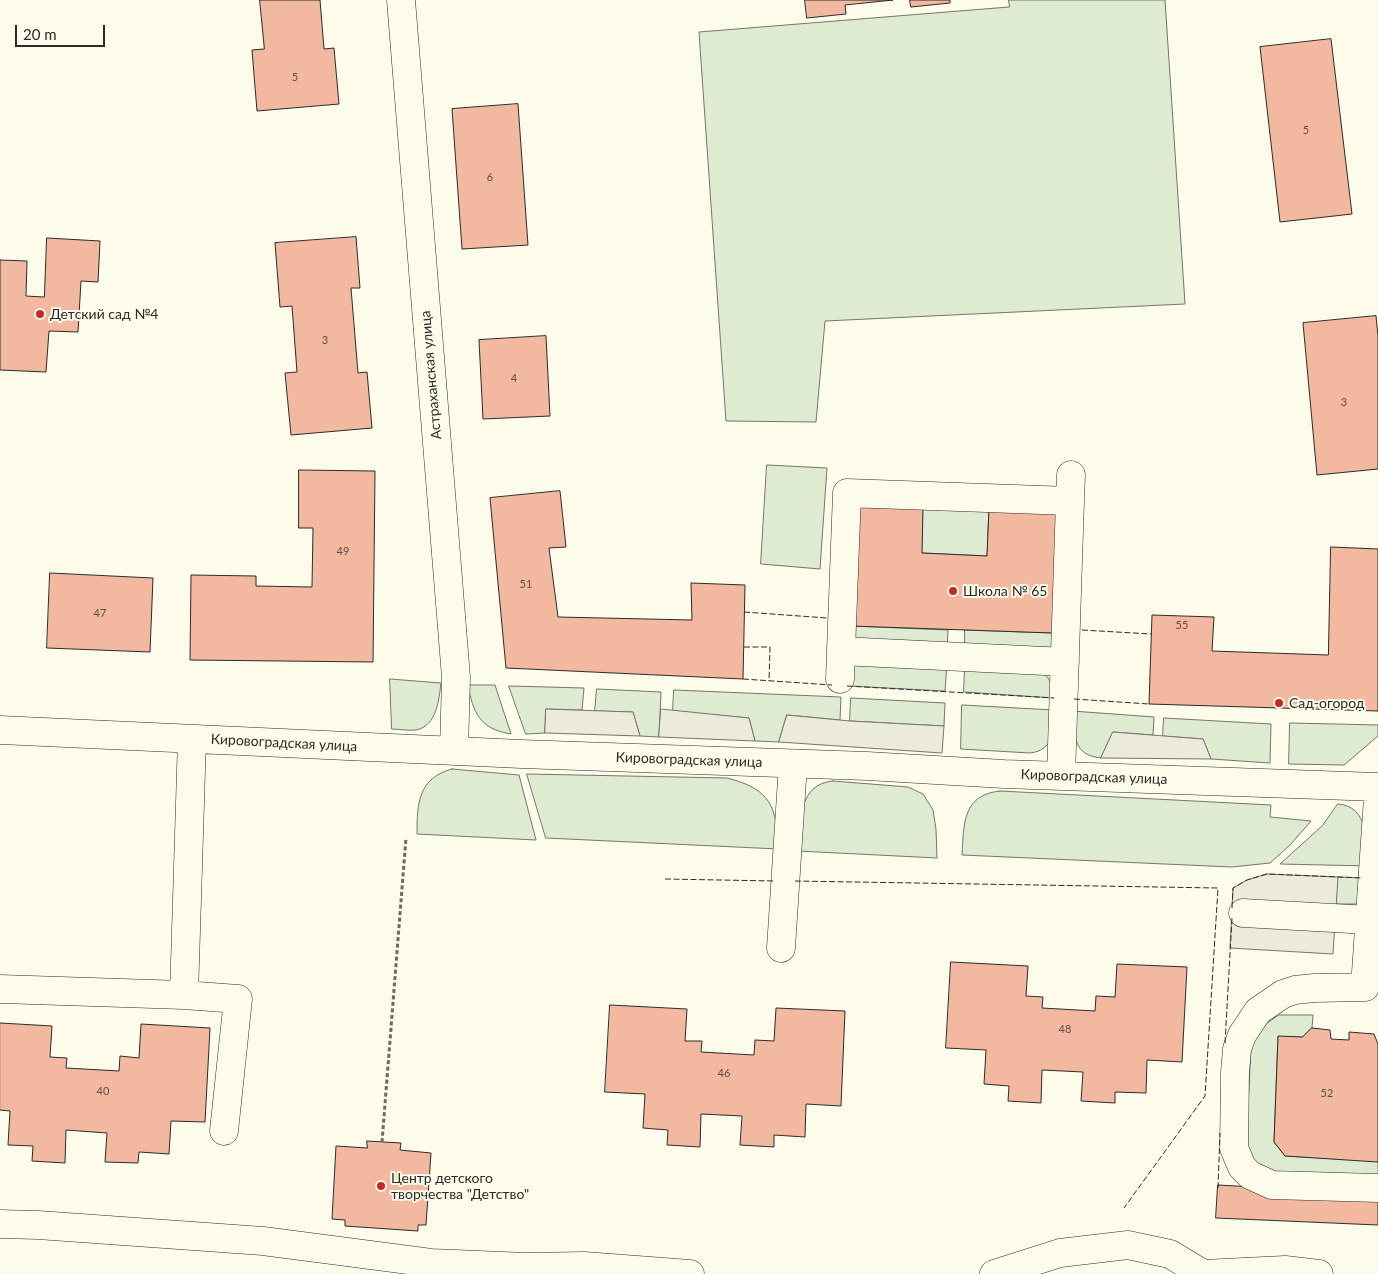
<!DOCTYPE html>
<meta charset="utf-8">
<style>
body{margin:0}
#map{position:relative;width:1378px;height:1274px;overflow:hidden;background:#fdfbea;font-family:Lato,sans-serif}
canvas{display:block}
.scale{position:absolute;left:15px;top:25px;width:90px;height:22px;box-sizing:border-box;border:2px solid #2b2b2b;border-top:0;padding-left:6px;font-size:15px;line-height:18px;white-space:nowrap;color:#2b2b2b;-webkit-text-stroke:4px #fdfbea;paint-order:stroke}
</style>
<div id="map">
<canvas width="1378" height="1274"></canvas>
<div class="scale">20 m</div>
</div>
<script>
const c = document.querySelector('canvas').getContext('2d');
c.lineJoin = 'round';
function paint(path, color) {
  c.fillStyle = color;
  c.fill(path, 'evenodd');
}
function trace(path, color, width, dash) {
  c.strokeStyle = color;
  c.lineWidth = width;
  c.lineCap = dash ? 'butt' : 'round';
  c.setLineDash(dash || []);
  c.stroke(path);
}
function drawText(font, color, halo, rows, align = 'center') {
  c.font = font + ' Lato,sans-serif';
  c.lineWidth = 4;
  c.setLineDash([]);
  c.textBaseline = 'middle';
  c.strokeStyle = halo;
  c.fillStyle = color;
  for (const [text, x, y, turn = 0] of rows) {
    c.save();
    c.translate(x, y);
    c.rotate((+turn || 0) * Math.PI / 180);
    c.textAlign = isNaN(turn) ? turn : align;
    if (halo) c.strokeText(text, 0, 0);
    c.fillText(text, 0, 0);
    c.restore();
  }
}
const green = new Path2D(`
 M 1009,0 L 1165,0 L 1185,304 L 825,321 L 816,422 L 726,421 L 699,32 L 1009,7 Z
 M 767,465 L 827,468 L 820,569 L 761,564 Z
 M 923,508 L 989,508 L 987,556 L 922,553 Z
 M 851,626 L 948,630 L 947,650 L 851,645 Z
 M 965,630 L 1053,633 L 1053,655 L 965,651 Z
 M 852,659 L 947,664 L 945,691 L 850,686 Z
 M 965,665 L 1043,673 C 1051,679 1054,688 1054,698 L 964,692 Z
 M 390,679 L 441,683 C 439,699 437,726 416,730 C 409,731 400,729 392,729 Z
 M 468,685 L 495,685 L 511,734 C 480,729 473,713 468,685 Z
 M 509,686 L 584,688 L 582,710 L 546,709 L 545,733 L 526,734 Z
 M 597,689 L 661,692 L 659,737 L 640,736 L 633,712 L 595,711 Z
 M 674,690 L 841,697 L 840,720 L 787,715 L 779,742 L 755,741 L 749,718 L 673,711 Z
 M 851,698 L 945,703 L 944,726 L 850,721 Z
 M 962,705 L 1054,710 C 1053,730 1055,750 1030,753 L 961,749 Z
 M 1072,711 L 1154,717 L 1153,735 L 1113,732 L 1101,758 C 1072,755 1075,735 1072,711 Z
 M 1164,718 L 1271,724 L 1270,763 L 1211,759 L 1203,739 L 1163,736 Z
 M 1290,723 L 1378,725 L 1378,736 L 1344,765 L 1289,764 Z
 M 452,769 L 519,775 L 536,840 L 417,834 C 417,804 418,778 452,769 Z
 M 527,774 L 727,778 C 771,789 777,807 778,849 L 546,838 Z
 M 833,781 L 908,787 L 923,794 L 933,810 L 936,829 L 937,858 L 798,851 C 801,823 797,784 833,781 Z
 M 1000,791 L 1271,805 L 1270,817 L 1311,821 L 1290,845 L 1270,863 L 1232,867 L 962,855 C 964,824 962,795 1000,791 Z
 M 1338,804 C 1369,806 1366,842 1369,866 L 1280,864 L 1322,826 Z
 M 1338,877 L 1367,878 L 1357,904 L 1336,904 Z
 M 1279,1015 L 1313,1015 L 1312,1028 L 1302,1037 L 1278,1037 L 1274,1142 L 1285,1156 L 1378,1161 L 1378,1184 L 1261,1170 L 1246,1149 L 1251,1046 L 1266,1024 Z`);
paint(green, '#deebd1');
trace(green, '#74746e', 1);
const parking = new Path2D(`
 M 546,709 L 633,712 L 640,736 L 545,733 Z
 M 661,709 L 749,718 L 755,741 L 659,737 Z
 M 787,715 L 850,721 L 944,726 L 942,753 L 779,742 Z
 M 1113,732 L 1203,739 L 1211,759 L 1101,758 Z
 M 1267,874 L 1338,877 L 1333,954 L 1230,948 L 1233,888 L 1247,880 Z`);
paint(parking, '#eceadb');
trace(parking, '#74746e', 1);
const building = new Path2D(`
 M 260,0 L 320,0 L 324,49 L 334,48 L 339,104 L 257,111 L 252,50 L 264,49 Z
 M 805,0 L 893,0 L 845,5 L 846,14 L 807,18 Z
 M 910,0 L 950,0 L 950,3 L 911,7 Z
 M 1331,39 L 1352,214 L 1280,222 L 1260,47 Z
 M 518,104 L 528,245 L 462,249 L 452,109 Z
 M 356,237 L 360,288 L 351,288 L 358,373 L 367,372 L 372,428 L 291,435 L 285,373 L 297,372 L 292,306 L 280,307 L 275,243 Z
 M 47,238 L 100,241 L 98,282 L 81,281 L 78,332 L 49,331 L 46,372 L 0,370 L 0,260 L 27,261 L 26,296 L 44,297 Z
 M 1376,316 L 1378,336 L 1378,469 L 1317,475 L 1303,323 Z
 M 546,336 L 550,416 L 483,419 L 479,340 Z
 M 299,470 L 375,471 L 373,662 L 190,660 L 191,575 L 256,576 L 256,586 L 312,587 L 313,528 L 299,528 Z
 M 560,491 L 566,547 L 549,548 L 558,617 L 692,620 L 691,583 L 745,585 L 743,679 L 506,668 L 490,498 Z
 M 854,505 L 923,508 L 922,553 L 987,556 L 989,508 L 1057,510 L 1053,633 L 851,626 Z
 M 1331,547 L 1378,549 L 1378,711 L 1149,704 L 1152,615 L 1214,617 L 1212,651 L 1328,655 Z
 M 50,573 L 153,578 L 150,652 L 47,648 Z
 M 951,962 L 1028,966 L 1026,996 L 1043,997 L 1042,1008 L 1095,1011 L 1096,996 L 1115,997 L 1117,964 L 1187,967 L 1182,1062 L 1147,1060 L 1146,1093 L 1115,1092 L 1115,1103 L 1081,1101 L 1083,1072 L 1042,1070 L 1041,1103 L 1008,1101 L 1009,1086 L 984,1084 L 986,1050 L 946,1048 Z
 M 610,1005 L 687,1009 L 685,1041 L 702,1041 L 701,1052 L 754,1055 L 755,1040 L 774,1041 L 776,1008 L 845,1011 L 841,1106 L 806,1104 L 805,1137 L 774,1135 L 774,1147 L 740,1145 L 742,1116 L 701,1114 L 700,1147 L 667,1145 L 668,1130 L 643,1128 L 645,1094 L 605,1092 Z
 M 0,1023 L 52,1026 L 50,1057 L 67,1058 L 66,1068 L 119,1071 L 120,1056 L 139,1058 L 141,1024 L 210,1028 L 205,1122 L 171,1121 L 169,1154 L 139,1152 L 138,1163 L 105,1162 L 107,1133 L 66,1130 L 65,1163 L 32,1161 L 33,1146 L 8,1145 L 10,1111 L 0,1110 Z
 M 1312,1028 L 1330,1030 L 1331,1039 L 1349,1040 L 1349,1032 L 1374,1034 L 1378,1044 L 1378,1162 L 1285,1156 L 1274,1142 L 1278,1036 L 1302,1037 Z
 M 367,1141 L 401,1143 L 400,1150 L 431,1153 L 426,1225 L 418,1225 L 418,1231 L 345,1226 L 345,1220 L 332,1219 L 336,1146 L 367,1148 Z
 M 1218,1185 L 1378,1194 L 1378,1225 L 1216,1218 Z`);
paint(building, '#f2b8a0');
trace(building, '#2b2b2b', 1);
const minor = new Path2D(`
 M 401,0 L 456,677 L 454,751
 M 1070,501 L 1071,475
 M 840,679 L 841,651
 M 0,730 L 521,754 L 867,766 L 1004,774 L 1378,787
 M 1061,776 L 1070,501 L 847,493 L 841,651 L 1065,662
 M 1378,798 L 1365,987 L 1314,988 L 1295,990 L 1283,994 L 1258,1011 L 1242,1035 L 1237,1049 L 1235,1072 L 1234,1148 L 1242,1167 L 1250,1175 L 1272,1185 L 1378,1188
 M 1243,913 L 1369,920
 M 781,948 L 793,764
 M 0,989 L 184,995 L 192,739
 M 184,995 L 238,999 L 224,1131
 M 0,1224 L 38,1225 L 263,1241 L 431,1263 L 526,1267 L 584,1266 L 690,1274
 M 994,1274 L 1060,1253 L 1128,1245 L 1170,1254 L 1203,1274 L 1285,1270 L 1319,1274`);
trace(minor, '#2b2b2b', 29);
trace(new Path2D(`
 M 382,1142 L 406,838`), '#6a6964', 3, [4, 2.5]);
trace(minor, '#fdfbea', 28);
trace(new Path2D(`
 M 744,612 L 827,618
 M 1082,630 L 1151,634
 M 744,647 L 770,647 L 769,681
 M 743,679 L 832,685
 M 847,686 L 1054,698
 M 1074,699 L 1149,704
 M 665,879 L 775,881
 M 795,881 L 1218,888 L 1205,1096 L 1124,1208
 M 1232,908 L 1233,888 L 1247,880 L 1267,874 L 1363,878
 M 1225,1043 L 1232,918
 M 1218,1188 L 1220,1133`), '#2b2b2b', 1, [6, 2.5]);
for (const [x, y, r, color] of [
 [40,314,5,"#c62828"],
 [953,591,5,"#c62828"],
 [1279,703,5,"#c62828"],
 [381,1186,5,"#c62828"]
]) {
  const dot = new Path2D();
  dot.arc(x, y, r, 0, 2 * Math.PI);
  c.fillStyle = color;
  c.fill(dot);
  trace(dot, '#fdfbea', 2);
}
drawText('11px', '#5d4e48', null, [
 ["5",295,77],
 ["5",1306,130],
 ["6",490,177],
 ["3",325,340],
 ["4",514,378],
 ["3",1344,402],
 ["49",343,551],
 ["51",526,584],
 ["47",100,613],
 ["55",1182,625],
 ["48",1065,1029],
 ["46",724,1073],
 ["40",103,1091],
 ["52",1327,1093]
]);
drawText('14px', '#2b2b2b', '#fdfbea', [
 ["Детский сад №4",50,314],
 ["Школа № 65",963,591],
 ["Сад-огород",1289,703],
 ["Центр детского",391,1178],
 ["творчества \"Детство\"",391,1194]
], 'left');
drawText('14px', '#2b2b2b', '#fdfbea', [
 ["Астраханская улица",431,375,-95],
 ["Кировоградская улица",284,743,3],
 ["Кировоградская улица",689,760,2],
 ["Кировоградская улица",1094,777,2]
]);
</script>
